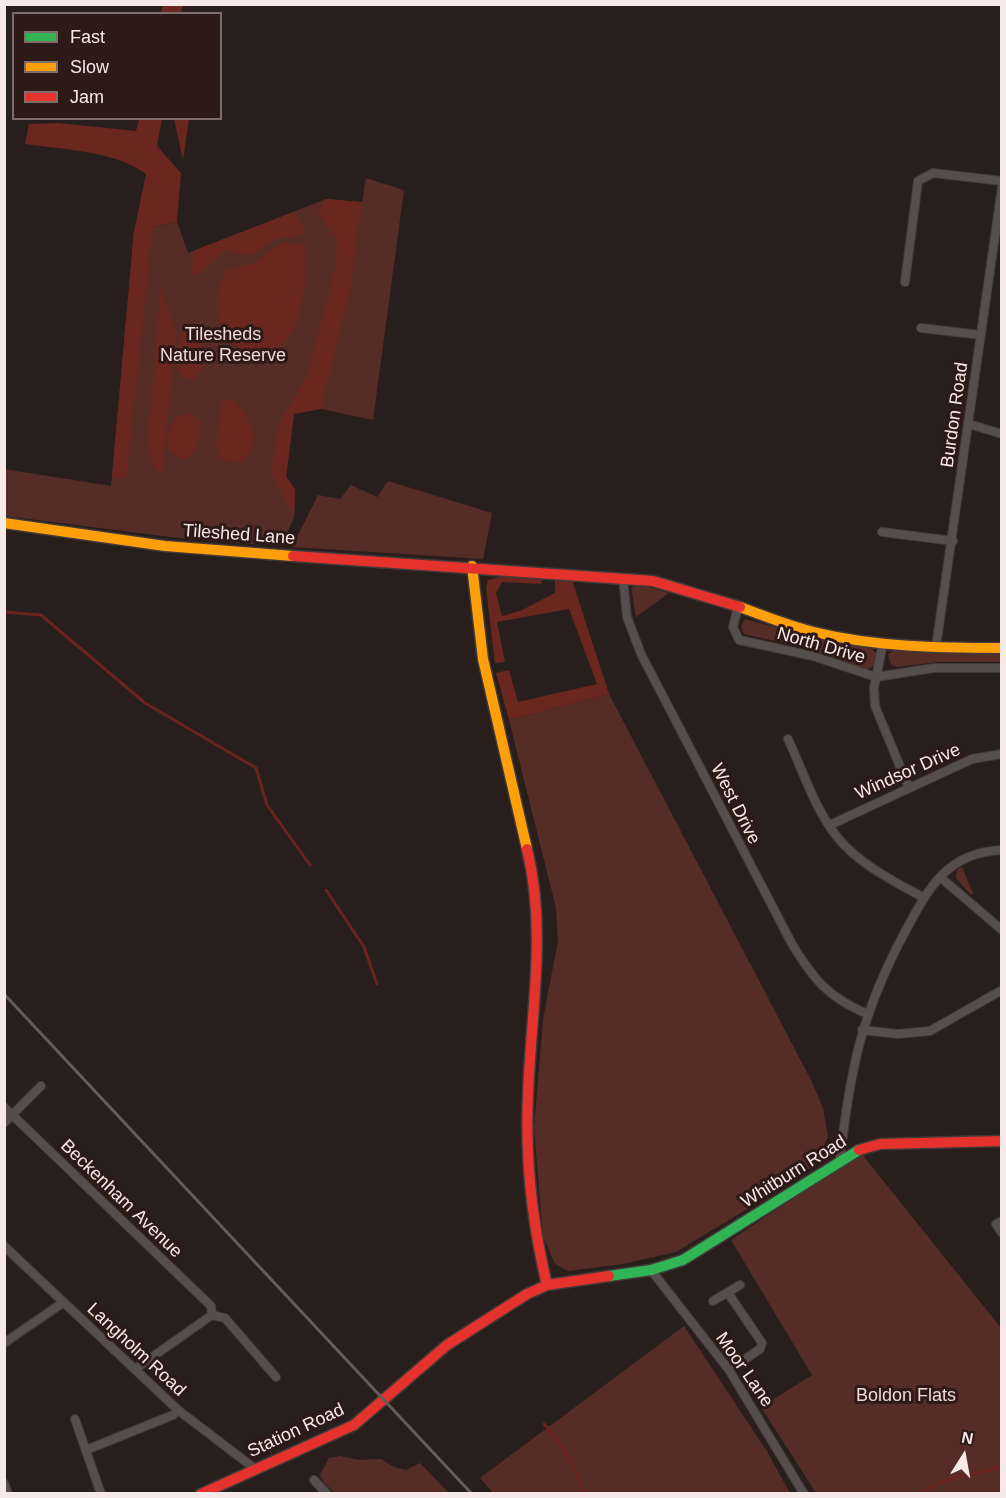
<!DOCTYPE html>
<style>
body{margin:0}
#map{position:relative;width:1006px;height:1498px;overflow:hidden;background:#281e1c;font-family:Arial,sans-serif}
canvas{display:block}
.frame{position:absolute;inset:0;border:6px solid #f7e9e7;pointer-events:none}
.legend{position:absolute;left:12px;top:12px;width:210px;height:108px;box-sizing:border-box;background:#2d1a17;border:2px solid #7e6d6a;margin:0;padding:8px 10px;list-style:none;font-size:18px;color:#f7e9e7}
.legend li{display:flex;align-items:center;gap:12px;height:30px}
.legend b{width:30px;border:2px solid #7e6d6a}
.north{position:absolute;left:934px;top:1426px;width:60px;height:60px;-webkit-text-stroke:4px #2d1a17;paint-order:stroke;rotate:11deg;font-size:16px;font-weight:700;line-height:24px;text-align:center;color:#f7e9e7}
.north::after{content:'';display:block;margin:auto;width:21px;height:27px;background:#f7e9e7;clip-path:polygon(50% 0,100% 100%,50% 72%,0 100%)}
</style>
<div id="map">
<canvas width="1006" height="1498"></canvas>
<div class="frame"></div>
<ul class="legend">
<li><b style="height:8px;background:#30b455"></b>Fast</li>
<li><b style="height:8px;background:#ff9f0a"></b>Slow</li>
<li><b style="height:8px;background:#e5322d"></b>Jam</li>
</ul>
<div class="north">N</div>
</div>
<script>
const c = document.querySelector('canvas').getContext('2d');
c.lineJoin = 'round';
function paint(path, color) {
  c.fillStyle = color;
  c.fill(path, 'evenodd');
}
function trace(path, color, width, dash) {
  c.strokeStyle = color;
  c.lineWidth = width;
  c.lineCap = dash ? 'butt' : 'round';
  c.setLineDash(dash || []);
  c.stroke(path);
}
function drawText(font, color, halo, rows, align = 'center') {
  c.font = font + ' Arial,sans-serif';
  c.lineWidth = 6;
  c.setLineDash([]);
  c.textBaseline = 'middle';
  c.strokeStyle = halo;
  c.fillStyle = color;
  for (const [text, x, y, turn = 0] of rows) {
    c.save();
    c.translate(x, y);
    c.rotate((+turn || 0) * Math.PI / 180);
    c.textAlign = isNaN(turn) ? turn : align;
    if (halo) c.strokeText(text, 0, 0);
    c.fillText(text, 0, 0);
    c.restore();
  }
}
paint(new Path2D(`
 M 366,178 L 404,190 L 373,420 L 321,409 L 294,414 L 286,477 L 295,489 L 294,518 L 281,546 L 187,539 L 5,516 L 4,469 L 111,486 L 134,231 L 177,222 L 188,253 L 326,199 L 362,202 Z
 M 388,481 L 492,513 L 483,559 L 292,547 L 318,495 L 340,499 L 351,485 L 377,497 Z
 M 638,584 L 669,593 L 636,617 L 631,588 Z
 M 745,619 L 814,638 L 872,649 L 879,656 L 876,665 L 866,670 L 807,648 L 744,634 L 741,626 Z
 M 897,649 L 1001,654 L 1001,662 L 938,662 L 897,667 L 891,665 L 888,654 Z
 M 609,694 L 811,1080 L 823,1108 L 828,1137 L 815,1164 L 787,1185 L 676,1252 L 623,1264 L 568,1271 L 555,1264 L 543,1236 L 534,1128 L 543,1019 L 558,941 L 556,908 L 509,720 Z
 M 962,867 L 973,893 L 971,895 L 956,878 L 957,870 Z
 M 861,1153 L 1001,1328 L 1001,1493 L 816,1493 L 761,1407 L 812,1375 L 731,1240 Z
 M 684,1326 L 768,1453 L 790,1493 L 494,1494 L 480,1478 Z
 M 340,1456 L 359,1460 L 381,1459 L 394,1467 L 406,1470 L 420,1463 L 449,1493 L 335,1493 L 324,1483 L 320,1475 L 329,1458 Z`), '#552d26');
paint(new Path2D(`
 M 163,5 L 183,5 L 181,13 L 161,13 Z
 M 139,119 L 162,119 L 157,146 L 181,173 L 177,222 L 153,227 L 126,480 L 112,477 L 134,231 L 146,174 C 113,150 64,150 25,144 L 29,124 L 58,123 L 136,131 Z
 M 174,119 L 189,119 L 183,160 Z
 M 326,199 L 362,202 L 349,296 L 321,409 L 294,414 L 286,477 L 295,489 L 294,518 L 271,472 L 279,423 L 307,376 L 336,264 L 337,239 L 317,213 Z
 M 294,212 L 307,234 L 276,239 L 251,255 L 223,251 L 201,273 L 191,274 L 195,250 Z
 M 282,243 L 306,244 C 306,272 306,302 293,329 C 269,380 215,350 217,300 C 217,290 223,278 226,269 L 252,264 Z
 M 161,285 L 176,332 L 162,475 L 152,464 L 148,440 Z
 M 191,323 C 205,345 211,359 194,380 L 182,377 L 178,370 L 177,355 L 182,325 Z
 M 232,399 C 244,408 257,429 253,446 C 252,451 245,458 242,462 L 227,461 L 218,456 L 216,445 L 222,401 Z
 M 190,413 L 201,422 L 198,447 L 186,459 L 177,457 L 168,449 L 168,433 L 175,418 Z
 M 510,575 L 542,579 L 541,584 L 502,582 L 496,593 L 502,616 L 520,611 L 555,593 L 555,579 L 572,580 L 609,694 L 509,720 L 496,673 L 509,670 L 518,702 L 597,684 L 569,609 L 497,622 L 505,662 L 495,663 L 486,588 L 488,580 Z`), '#69271f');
trace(new Path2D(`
 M 4,612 L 41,615 L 145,703 L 256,768 L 267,805 L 310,865
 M 326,890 L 364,947 L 377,984
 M 544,1424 C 564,1445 574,1467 584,1494
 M 918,1494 L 943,1481 L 1002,1467`), '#69241d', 3);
const street = new Path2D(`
 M 905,282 L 918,181 L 933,173 L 1002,181
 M 921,328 L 981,335
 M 969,424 L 1002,434
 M 882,532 L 953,541
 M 623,578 L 627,617 L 641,654 L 792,944 C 814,980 828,997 867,1014
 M 738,607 L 733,627 L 739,640 L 813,656 L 876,677 L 934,668 L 1002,668
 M 883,643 L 874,688 L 875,706 L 909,788
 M 936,647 L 1002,187
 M 788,739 C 803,771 815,810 838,838 C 860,865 894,881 924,898
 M 830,825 L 972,759 L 1002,754
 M 940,877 L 1002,930
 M 862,1030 L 898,1034 L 930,1031 L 1002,990
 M 4,1107 L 211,1306 L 212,1315
 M 4,1123 L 41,1086
 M 840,1160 C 850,1069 862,1011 906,930 C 929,887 948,852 1002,850
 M 1002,1221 L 996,1224 L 1002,1233
 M 4,1246 L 178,1410 L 254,1468
 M 651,1270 L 729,1370 L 804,1494
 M 728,1293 L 762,1343 L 760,1349 L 729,1370
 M 713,1301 L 740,1285
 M 212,1315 L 225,1318 L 276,1377
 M 4,1343 L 64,1302
 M 135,1369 L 212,1315
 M 75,1419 L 101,1494
 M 86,1450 L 173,1415 L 178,1410
 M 314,1480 L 327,1494
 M 4,1483 L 8,1494`);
const fast = new Path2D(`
 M 609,1276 L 651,1270 L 683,1260 L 859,1150`);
const slow = new Path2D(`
 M 4,523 L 165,546 L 293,556
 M 472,566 L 483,659 L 527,849
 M 740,607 C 764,616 789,626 814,632 C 875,647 940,648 1002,648`);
const jam = new Path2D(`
 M 293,556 L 653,581 L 740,607
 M 527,849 C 547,930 531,1012 528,1095 C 525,1159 532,1222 547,1285
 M 859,1150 L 880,1144 L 1002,1141
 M 201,1494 L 354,1425 L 447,1345 L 527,1294 L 547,1285 L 609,1276`);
trace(street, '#423a38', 10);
trace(fast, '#423a38', 13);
trace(slow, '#423a38', 13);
trace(jam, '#423a38', 13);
trace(street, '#564e4c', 8);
trace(fast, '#30b455', 10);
trace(slow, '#ff9f0a', 10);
trace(jam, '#e5322d', 10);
trace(new Path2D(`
 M 4,994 L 472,1494`), '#645c5b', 3);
drawText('18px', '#f1d9d5', '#2d1a17', [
 ["Tilesheds",223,335],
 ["Nature Reserve",223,356],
 ["Boldon Flats",906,1396]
]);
drawText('18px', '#f7e9e7', '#2d1a17', [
 ["Burdon Road",955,415,-82],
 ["Tileshed Lane",239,535,4],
 ["North Drive",821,646,16],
 ["Windsor Drive",908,772,-24],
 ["West Drive",735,804,63],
 ["Whitburn Road",794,1172,-32],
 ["Beckenham Avenue",121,1199,44],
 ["Langholm Road",136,1350,43],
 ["Moor Lane",744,1370,55],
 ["Station Road",296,1431,-25]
]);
</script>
